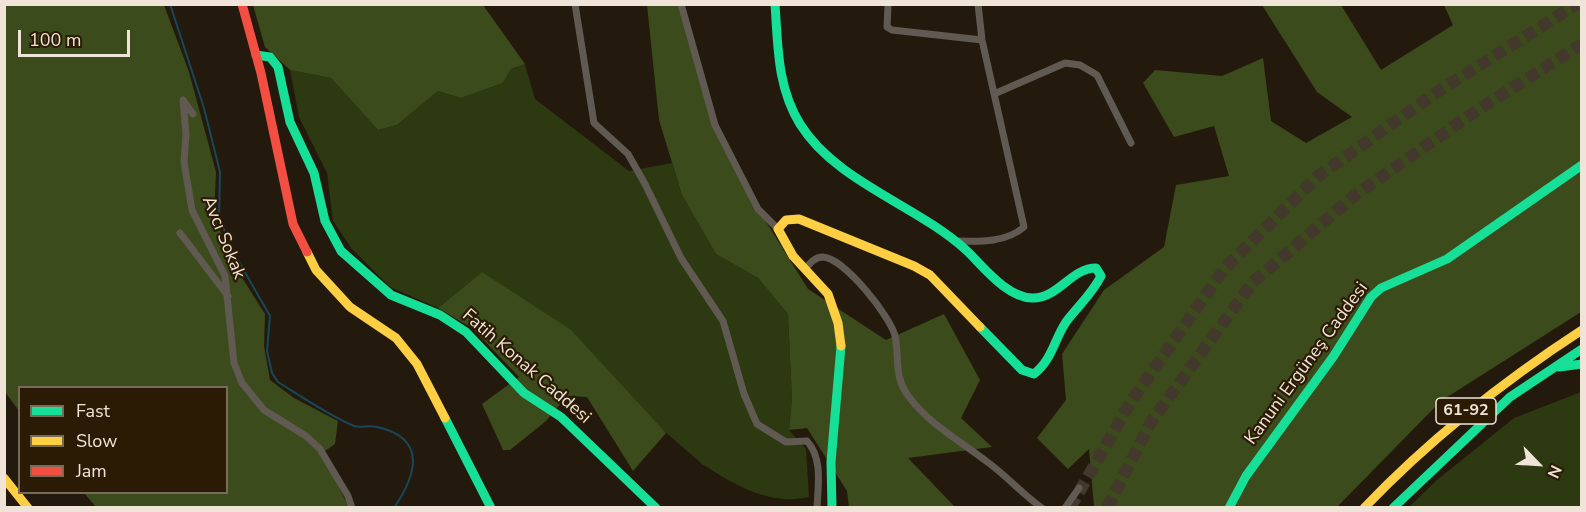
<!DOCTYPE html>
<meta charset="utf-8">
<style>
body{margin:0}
#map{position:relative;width:1586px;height:512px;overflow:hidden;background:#231a0d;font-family:"Nunito Sans",sans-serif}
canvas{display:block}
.frame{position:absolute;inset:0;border:6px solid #efe4d7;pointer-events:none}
.legend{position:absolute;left:18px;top:386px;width:210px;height:108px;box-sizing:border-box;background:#2b1b05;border:2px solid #796b59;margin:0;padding:8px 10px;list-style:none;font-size:18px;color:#efe4d7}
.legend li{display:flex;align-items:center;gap:12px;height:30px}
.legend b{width:30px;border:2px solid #796b59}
.north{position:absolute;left:1508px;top:434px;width:60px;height:60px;-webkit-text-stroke:4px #2b1b05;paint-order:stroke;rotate:115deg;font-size:16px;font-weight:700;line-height:24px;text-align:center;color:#efe4d7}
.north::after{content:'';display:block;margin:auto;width:21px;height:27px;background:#efe4d7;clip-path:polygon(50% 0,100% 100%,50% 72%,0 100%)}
.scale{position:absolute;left:18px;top:30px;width:112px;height:27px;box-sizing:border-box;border:3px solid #efe4d7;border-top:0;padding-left:8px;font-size:18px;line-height:21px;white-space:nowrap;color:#efe4d7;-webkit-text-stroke:4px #2b1b05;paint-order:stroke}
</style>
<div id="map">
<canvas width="1586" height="512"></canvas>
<div class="frame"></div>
<ul class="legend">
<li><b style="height:8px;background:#16e098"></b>Fast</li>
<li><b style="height:8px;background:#ffcf43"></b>Slow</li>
<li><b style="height:8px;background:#f24e42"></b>Jam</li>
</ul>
<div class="north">N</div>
<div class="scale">100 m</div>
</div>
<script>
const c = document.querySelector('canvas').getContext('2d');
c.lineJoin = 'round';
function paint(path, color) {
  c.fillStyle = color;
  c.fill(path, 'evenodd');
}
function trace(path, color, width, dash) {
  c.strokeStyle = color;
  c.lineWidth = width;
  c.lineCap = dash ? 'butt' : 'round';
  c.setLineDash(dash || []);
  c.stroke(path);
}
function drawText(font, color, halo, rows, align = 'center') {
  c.font = font + ' "Nunito Sans",sans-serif';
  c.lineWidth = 4.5;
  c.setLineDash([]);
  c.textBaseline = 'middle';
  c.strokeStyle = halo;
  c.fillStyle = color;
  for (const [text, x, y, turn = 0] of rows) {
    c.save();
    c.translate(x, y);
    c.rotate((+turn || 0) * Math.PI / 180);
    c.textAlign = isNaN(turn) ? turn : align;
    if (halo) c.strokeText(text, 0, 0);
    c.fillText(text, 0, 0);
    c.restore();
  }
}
paint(new Path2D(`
 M 525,64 L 535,99 L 629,171 L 672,163 L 682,195 L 716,254 L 758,278 L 788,314 L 792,399 L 789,430 L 806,449 L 809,497 C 769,506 735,485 702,464 L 482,272 L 438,308 L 390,287 L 352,249 L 333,221 L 327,173 L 299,117 L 290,70 L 331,78 L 378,130 L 397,125 L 438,91 L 461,98 L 503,83 L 511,69 Z
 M 1581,392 L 1581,507 L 1409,507 L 1437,480 L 1514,418 Z`), '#2d3910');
paint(new Path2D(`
 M 4,5 L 164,5 L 189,72 L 216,172 L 214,217 L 241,276 L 265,314 L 264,346 L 270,380 L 294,398 L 338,421 L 335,444 L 325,451 L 324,459 L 349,507 L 96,507 L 84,493 L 226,492 L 226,388 L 20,388 L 19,411 L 5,392 Z
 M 253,5 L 483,5 L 525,64 L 511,69 L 503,83 L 461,98 L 438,91 L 397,125 L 378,130 L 331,78 L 290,70 L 265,47 Z
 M 647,5 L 678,5 L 715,125 L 758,209 L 808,289 L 886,340 L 944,314 L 980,380 L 961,418 L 992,447 L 908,458 L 955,507 L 849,507 L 847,491 L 807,428 L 789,430 L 792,399 L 788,314 L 758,278 L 716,254 L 682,195 L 659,120 Z
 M 1262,5 L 1341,5 L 1381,70 L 1453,25 L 1444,5 L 1581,5 L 1581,312 L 1441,401 L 1337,507 L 1094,507 L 1089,449 L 1068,469 L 1037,438 L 1066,400 L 1062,354 L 1104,290 L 1164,247 L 1176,185 L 1229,176 L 1214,126 L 1174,137 L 1143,83 L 1155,70 L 1222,76 L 1263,58 L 1271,121 L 1306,143 L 1352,117 L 1317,92 Z
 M 482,272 L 571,330 L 666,433 L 633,471 L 587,397 L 567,396 L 546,421 L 510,450 L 503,450 L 482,404 L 519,377 L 472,328 L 438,308 Z`), '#3c4b1b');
trace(new Path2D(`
 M 170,4 L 204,108 L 220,172 L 219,216 L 230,246 L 270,316 L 267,351 L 272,373 L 278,382 C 302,397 328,415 354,426 C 361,428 370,425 377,427 C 427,438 417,474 394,508`), '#184759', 2);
trace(new Path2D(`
 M 1070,508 L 1130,403 L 1224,269 L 1317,177 L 1434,94 L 1577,4
 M 1107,508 L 1151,422 L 1252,283 L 1354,196 L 1473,113 L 1582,44`), '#42382b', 12, [12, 6]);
trace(new Path2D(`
 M 575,4 L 594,123 L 628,154 L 645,184 L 681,258 L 723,321 L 744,394 L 757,424 L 786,442 L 807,441 C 823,459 818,485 817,508
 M 681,4 L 715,125 L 758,209 L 778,229
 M 888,6 L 887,27 L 892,30 L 982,40
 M 994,94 L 1065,63 L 1080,65 L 1097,75 L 1131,143
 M 193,114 L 183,100 L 186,134 L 184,162 L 192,210 L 225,276 L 234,363 L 242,383 L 264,410 L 306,436 L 320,449 L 348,496 L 352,508
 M 180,233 L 228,296
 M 958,241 C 981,242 1007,242 1024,227 L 982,40 L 978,4
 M 805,269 C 810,263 815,257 823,257 C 844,258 891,317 895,336 C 900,359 893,376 909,397 C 930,425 959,440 986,461 C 1006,475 1022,494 1042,508
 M 1065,508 L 1079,488`), '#605a52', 7);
trace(new Path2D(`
 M 775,4 C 778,45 777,87 800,124 C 836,182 917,205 966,250 C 984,267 1006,297 1032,298 C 1058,299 1071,268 1096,268 L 1101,276 C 1092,294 1078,306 1066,322 C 1054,340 1052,360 1034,374 L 1022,370 L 980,327
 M 256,55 L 270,57 L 278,67 L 290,122 L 314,173 L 325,221 L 341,251 L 391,295 L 440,315 L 466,332 L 524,393 L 561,417 L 656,508
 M 1559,367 L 1582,364
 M 445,418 L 491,508
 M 832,508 L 831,462 L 841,346
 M 1229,508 L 1246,476 L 1333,357 L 1371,297 L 1381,288 L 1447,259 L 1582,165
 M 1393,508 L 1510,397 L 1582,349`), '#16e098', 9);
trace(new Path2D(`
 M 307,252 L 316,270 L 350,307 L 396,338 L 417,364 L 445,418
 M 841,346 L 838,323 L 828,294 L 793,256 L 778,229 L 786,220 L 799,219 L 914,266 L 930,275 L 980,327
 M 4,478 L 28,508
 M 1364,508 C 1430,439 1502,382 1582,330`), '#ffcf43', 9);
trace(new Path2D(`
 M 242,4 L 261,73 L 293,224 L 307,252`), '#f24e42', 9);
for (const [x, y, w] of [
 [1466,411,60]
]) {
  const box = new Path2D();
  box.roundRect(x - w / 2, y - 13, w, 26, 4.5);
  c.fillStyle = '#2b1b05';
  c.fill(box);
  trace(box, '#efe4d7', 1.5);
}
drawText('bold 16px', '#efe4d7', null, [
 ["61-92",1466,411]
]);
drawText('18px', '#efe4d7', '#2b1b05', [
 ["Avcı Sokak",223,238,68],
 ["Kanuni Ergüneş Caddesi",1307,364,-54],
 ["Fatih Konak Caddesi",526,367,41]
]);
</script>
